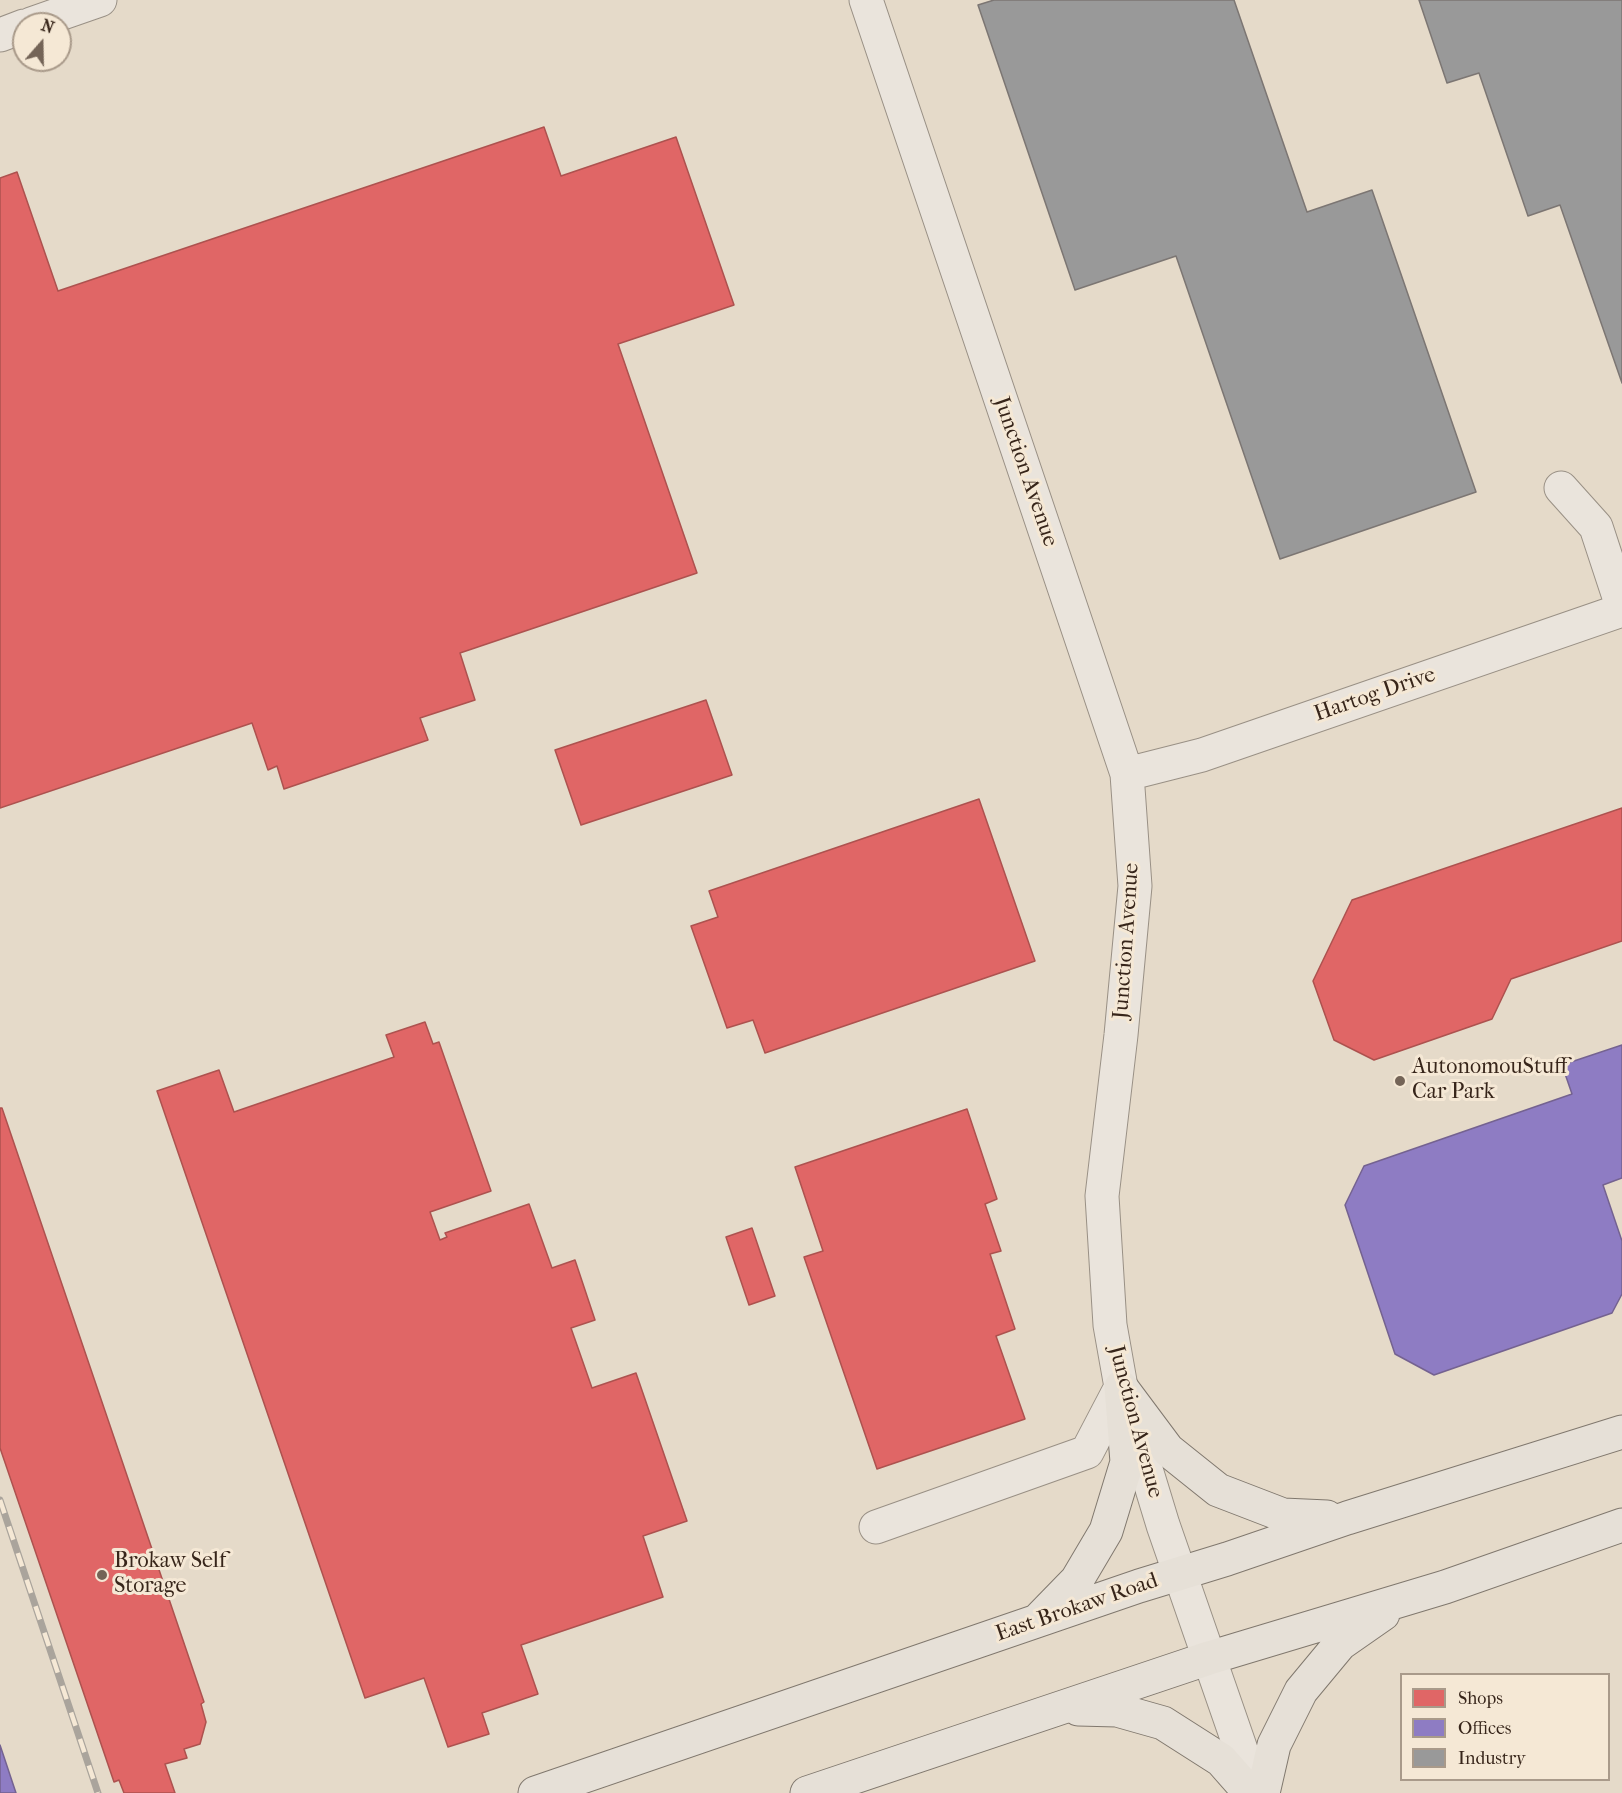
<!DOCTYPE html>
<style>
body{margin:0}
#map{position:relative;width:1622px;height:1793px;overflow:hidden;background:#e5dac9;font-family:"IM FELL French Canon",serif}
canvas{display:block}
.legend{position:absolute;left:1400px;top:1673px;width:210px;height:108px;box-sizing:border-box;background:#f5e8d5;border:2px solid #a99a8a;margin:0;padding:8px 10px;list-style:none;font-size:18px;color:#37251a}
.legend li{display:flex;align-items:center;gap:12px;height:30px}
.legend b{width:30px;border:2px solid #a99a8a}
.north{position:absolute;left:12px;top:12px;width:60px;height:60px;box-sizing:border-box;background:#f5e8d5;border:2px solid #a99a8a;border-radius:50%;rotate:20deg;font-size:16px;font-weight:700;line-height:24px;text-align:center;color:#37251a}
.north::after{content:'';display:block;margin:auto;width:21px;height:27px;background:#746457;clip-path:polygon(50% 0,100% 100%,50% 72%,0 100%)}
</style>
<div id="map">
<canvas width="1622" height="1793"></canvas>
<ul class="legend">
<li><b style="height:16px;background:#e06666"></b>Shops</li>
<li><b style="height:16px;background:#8e7cc3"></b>Offices</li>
<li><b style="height:16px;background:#999"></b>Industry</li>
</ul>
<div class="north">N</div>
</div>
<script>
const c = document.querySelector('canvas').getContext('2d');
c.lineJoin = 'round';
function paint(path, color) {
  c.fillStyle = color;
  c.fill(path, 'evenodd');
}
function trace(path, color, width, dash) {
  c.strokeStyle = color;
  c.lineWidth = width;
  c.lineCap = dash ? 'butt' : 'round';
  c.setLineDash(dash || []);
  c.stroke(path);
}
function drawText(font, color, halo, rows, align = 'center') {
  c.font = font + ' "IM FELL French Canon",serif';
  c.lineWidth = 6;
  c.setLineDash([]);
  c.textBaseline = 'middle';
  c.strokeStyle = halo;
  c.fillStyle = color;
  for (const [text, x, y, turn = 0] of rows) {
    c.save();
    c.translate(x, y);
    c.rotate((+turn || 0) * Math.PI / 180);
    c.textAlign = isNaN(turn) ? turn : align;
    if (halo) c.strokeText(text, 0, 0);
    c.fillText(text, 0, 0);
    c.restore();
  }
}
const shops = new Path2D(`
 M 544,127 L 561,176 L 676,137 L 734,305 L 618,344 L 697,573 L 460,653 L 475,700 L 420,718 L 428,740 L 284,789 L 277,766 L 268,770 L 252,723 L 0,808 L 0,178 L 17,172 L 58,291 Z
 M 706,700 L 732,775 L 581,825 L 555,750 Z
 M 979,799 L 1035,961 L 765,1053 L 753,1020 L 727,1028 L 691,926 L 718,917 L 709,891 Z
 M 1622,808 L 1622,941 L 1511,979 L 1492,1019 L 1374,1060 L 1334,1040 L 1313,981 L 1352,900 Z
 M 425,1022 L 433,1044 L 439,1042 L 491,1191 L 430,1212 L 440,1240 L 447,1237 L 445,1233 L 529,1204 L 552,1268 L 575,1260 L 595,1320 L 571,1328 L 592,1388 L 636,1373 L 687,1521 L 643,1536 L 663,1597 L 521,1645 L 538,1694 L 482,1713 L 489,1734 L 448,1747 L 424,1678 L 365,1698 L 157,1091 L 219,1070 L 234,1112 L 394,1057 L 386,1035 Z
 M 0,1108 L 2,1108 L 204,1702 L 201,1704 L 206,1722 L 200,1744 L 184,1749 L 187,1758 L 165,1764 L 175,1793 L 124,1793 L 119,1780 L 114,1782 L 0,1448 Z
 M 967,1109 L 997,1199 L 985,1204 L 1001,1251 L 990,1254 L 1015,1329 L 996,1336 L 1025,1419 L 877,1469 L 804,1257 L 823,1251 L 795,1167 Z
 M 752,1228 L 775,1296 L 749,1305 L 726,1237 Z`);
paint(shops, '#e06666');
trace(shops, '#ad524f', 1.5);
const offices = new Path2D(`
 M 1622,1045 L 1622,1178 L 1603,1185 L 1622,1241 L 1622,1294 L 1612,1313 L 1434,1375 L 1395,1354 L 1345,1205 L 1364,1166 L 1572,1094 L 1562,1065 Z
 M 0,1745 L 16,1793 L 0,1793 Z`);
paint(offices, '#8e7cc3');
trace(offices, '#746290', 1.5);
const industry = new Path2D(`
 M 994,0 L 1234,0 L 1307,212 L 1372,190 L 1476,492 L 1280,559 L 1176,256 L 1075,290 L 978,5 Z
 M 1419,0 L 1622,0 L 1622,383 L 1560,205 L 1528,216 L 1479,73 L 1447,83 Z`);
paint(industry, '#999');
trace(industry, '#7c7673', 1.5);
const minor = new Path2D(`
 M 866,0 L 1127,774 L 1135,886 L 1121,1035 L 1102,1196 L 1110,1325 L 1121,1387 L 1163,1525 L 1256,1793
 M 31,24 L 100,0
 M 0,35 L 24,26
 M 1561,488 L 1596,527 L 1622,606
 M 1127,774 L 1202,755 L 1622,610
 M 876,1527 L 1087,1452 L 1121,1387`);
const major = new Path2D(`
 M 1121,1387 L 1168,1450 L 1218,1490 L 1283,1515 L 1327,1517
 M 1040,1618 L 1077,1580 L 1106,1531 L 1127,1462 L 1121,1387
 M 1078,1709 L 1117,1710 L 1163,1723 L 1221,1760 L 1250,1793
 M 535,1793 L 1139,1586 L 1227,1559 L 1347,1518 L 1622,1432
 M 807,1793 L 1209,1658 L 1445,1587 L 1622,1525
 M 1263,1793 L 1274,1745 L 1301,1691 L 1340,1644 L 1383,1614`);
trace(minor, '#999085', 35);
trace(major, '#80786e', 35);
trace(minor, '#eae4dc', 33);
trace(major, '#e6e0d7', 33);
const rail = new Path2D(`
 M 0,1500 L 98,1793`);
trace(rail, '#aaa49c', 7);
trace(rail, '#f5e8d5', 4.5, [14]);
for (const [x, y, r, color] of [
 [1400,1081,6,"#746457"],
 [102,1575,6,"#746457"]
]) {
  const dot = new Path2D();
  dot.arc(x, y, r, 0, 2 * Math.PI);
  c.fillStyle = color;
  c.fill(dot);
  trace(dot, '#f5e8d5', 2);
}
drawText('22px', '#37251a', '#f5e8d5', [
 ["Junction Avenue",1025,472,71],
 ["Hartog Drive",1375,695,-19],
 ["Junction Avenue",1127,941,-86],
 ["Junction Avenue",1135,1422,75],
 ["East Brokaw Road",1077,1608,-19]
]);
drawText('22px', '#37251a', '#f5e8d5', [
 ["AutonomouStuff",1412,1068],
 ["Car Park",1412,1093],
 ["Brokaw Self",114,1562],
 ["Storage",114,1587]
], 'left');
</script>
